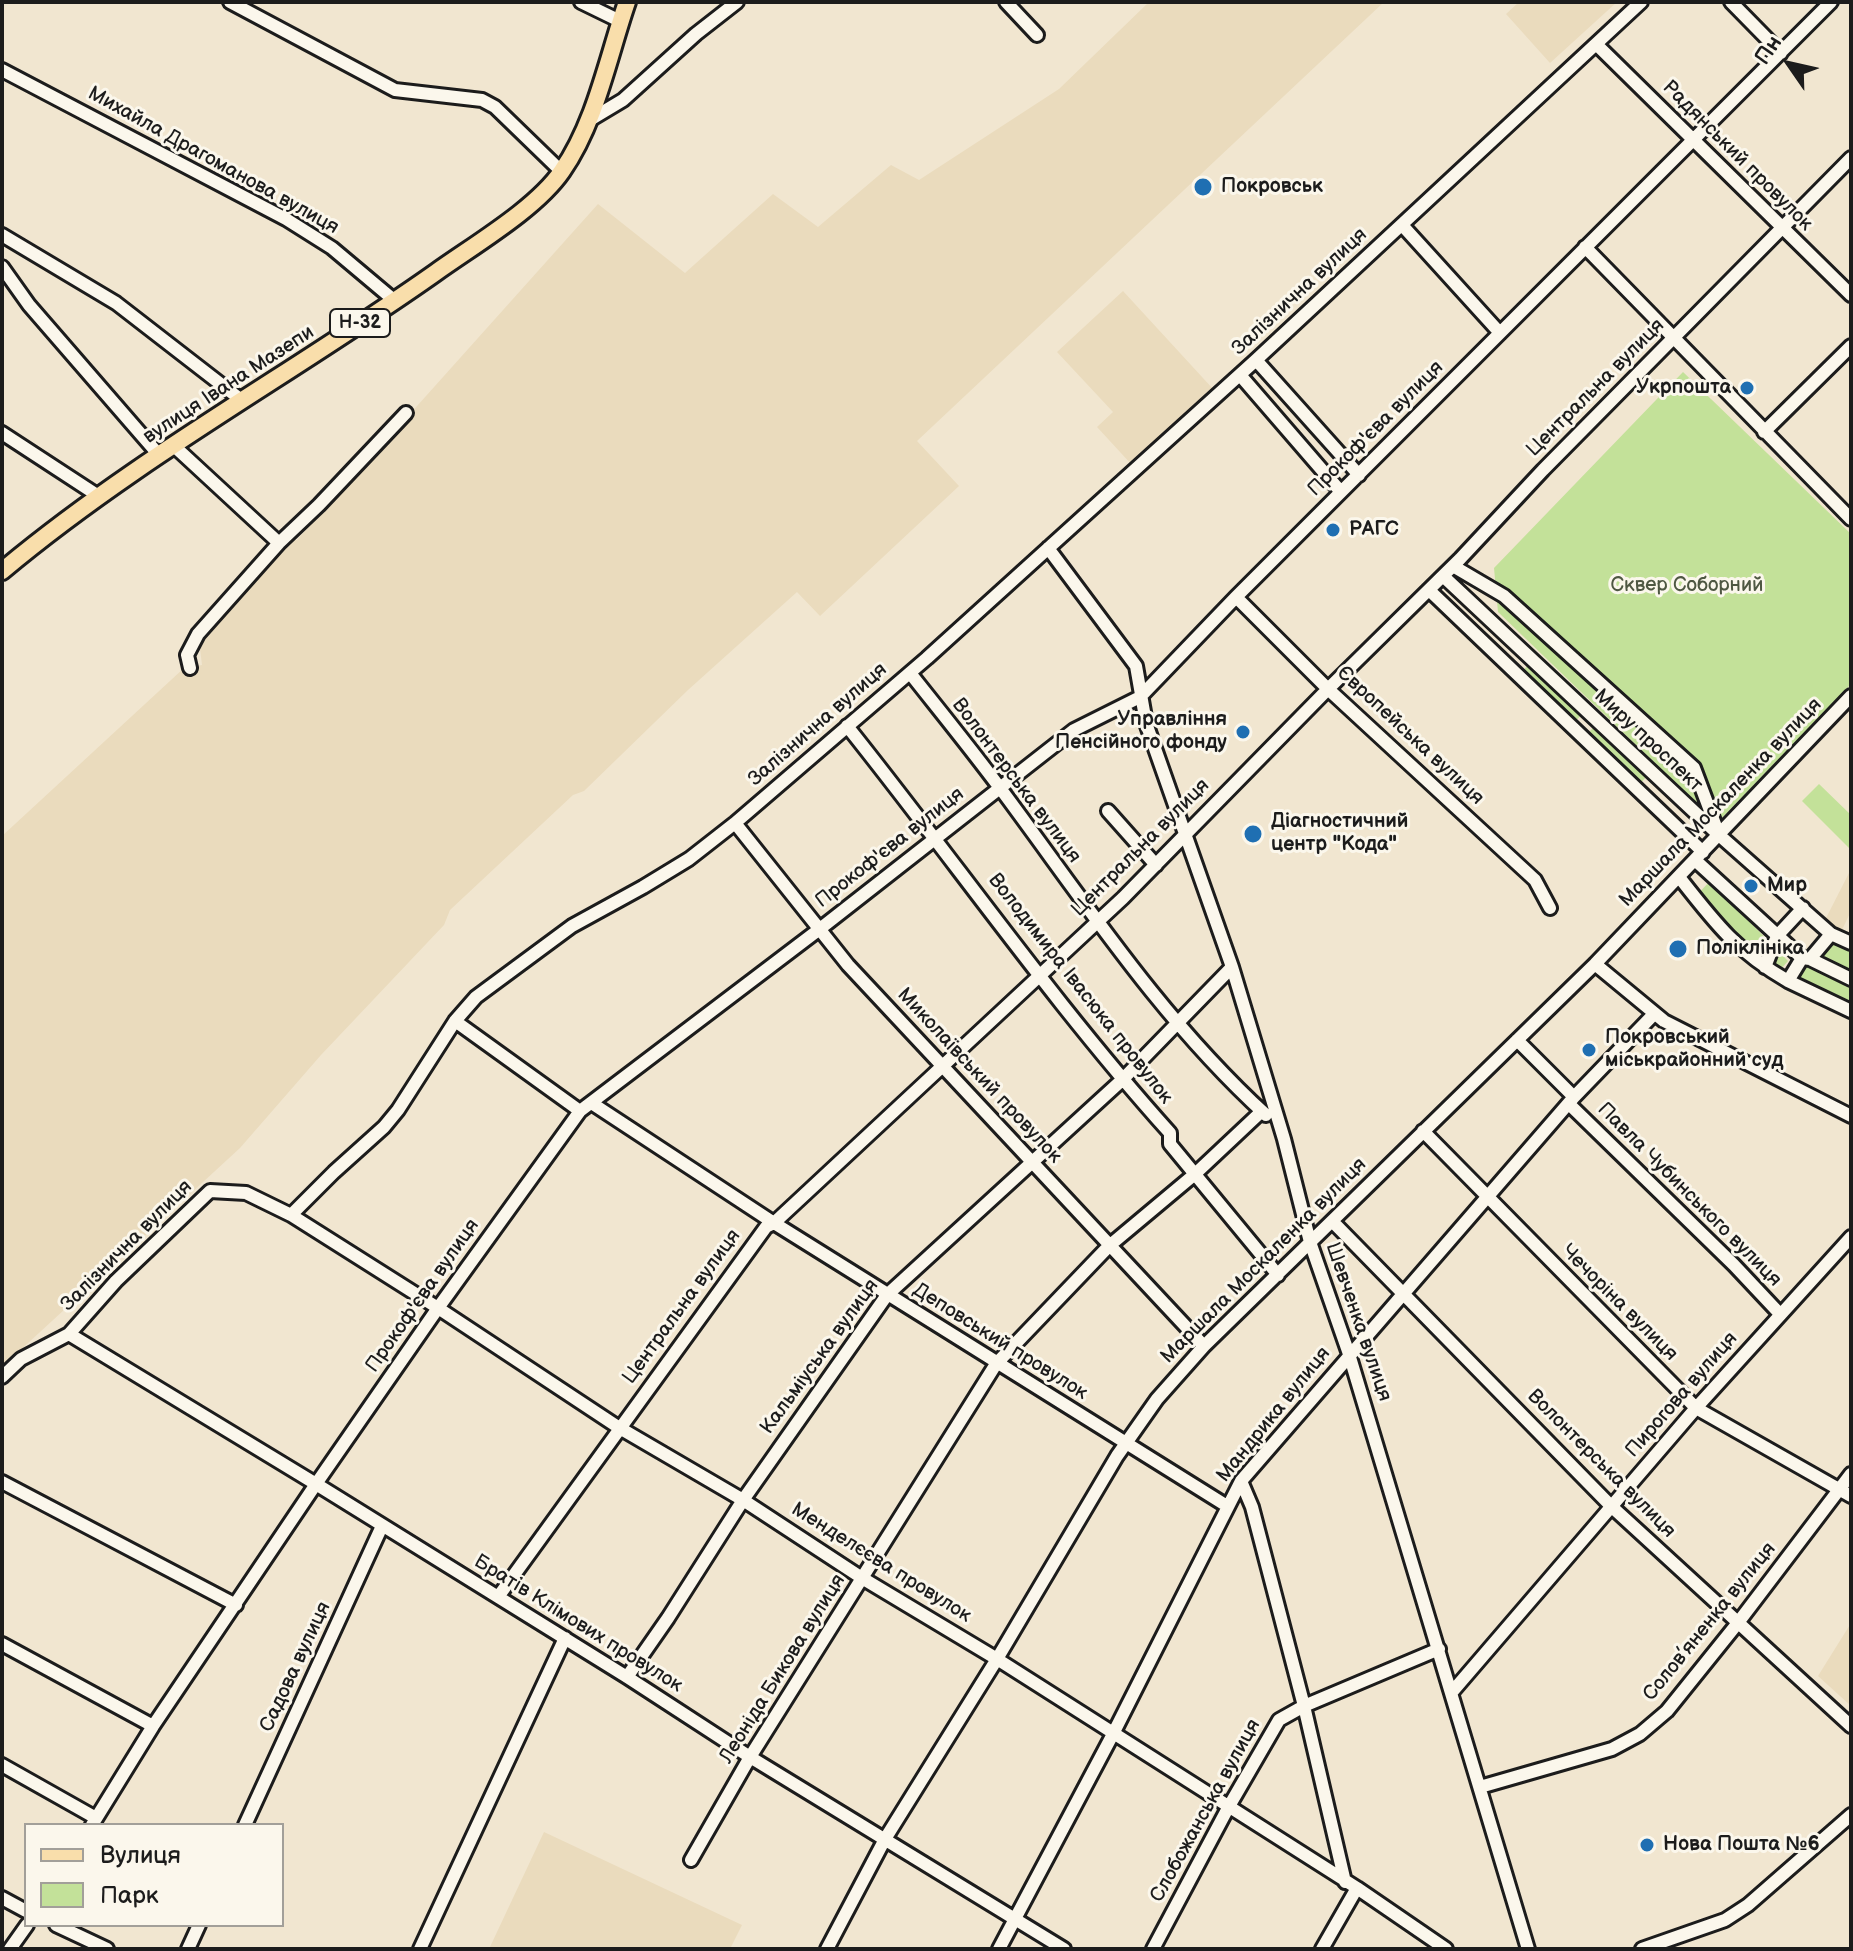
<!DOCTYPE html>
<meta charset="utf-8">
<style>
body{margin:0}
#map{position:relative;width:1853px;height:1951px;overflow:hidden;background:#f1e6d0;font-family:"Balsamiq Sans",sans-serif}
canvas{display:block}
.frame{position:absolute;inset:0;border:4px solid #1c1c1c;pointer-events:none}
.legend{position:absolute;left:24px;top:1823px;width:260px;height:104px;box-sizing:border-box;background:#fbf7ec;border:2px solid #a29f99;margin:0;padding:10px 14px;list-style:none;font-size:24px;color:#1c1c1c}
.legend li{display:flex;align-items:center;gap:16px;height:40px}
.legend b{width:40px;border:2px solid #a29f99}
.north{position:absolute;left:1749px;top:24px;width:80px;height:80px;-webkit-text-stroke:6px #fbf7ec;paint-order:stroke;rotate:304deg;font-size:22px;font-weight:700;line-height:32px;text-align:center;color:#1c1c1c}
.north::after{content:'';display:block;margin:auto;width:28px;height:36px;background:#1c1c1c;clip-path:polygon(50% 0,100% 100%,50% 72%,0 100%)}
</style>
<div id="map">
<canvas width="1853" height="1951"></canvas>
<div class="frame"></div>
<ul class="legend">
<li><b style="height:10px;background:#f9deab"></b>Вулиця</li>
<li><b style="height:22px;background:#c3e199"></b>Парк</li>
</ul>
<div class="north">Пн</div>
</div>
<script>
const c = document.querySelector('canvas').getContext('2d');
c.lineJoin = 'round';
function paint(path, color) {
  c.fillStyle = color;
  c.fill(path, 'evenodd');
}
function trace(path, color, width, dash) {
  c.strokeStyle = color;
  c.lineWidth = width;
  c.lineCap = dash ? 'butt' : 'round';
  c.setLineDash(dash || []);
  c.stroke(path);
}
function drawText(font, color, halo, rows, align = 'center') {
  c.font = font + ' "Balsamiq Sans",sans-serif';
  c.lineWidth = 6;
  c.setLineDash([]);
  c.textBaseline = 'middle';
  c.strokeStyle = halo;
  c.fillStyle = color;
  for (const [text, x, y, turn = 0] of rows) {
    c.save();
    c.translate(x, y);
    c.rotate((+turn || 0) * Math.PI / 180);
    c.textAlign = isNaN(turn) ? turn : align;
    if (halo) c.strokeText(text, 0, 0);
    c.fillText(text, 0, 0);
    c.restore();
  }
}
paint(new Path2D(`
 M 1149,2 L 1384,2 L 917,441 L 959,486 L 820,616 L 797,592 L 688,690 L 584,791 L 573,795 L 450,910 L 444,925 L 321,1055 L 240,1148 L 2,1367 L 2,836 L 184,668 L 202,665 L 199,641 L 289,540 L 297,540 L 598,204 L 685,273 L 773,194 L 818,227 L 891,165 L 919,180 L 1059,89 Z
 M 1519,2 L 1617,2 L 1550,63 L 1506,14 Z
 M 1123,291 L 1214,390 L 1132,465 L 1097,427 L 1113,412 L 1057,352 Z
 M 1849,873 L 1851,874 L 1851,911 L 1842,930 L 1824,922 Z
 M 1851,1623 L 1851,1706 L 1818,1676 Z
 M 544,1832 L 742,1925 L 730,1949 L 489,1949 Z`), '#eadbbd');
paint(new Path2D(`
 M 1683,372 L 1851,534 L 1851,684 L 1717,823 L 1498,612 L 1494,568 Z
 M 1529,664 L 1582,714 L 1573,724 L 1520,674 Z
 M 1595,726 L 1647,776 L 1638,786 L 1585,736 Z
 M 1819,784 L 1851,815 L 1851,850 L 1802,801 Z
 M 1710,881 L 1788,961 L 1781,969 L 1755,952 L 1696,896 Z
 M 1831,934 L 1851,943 L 1851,1011 L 1788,981 Z`), '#c3e199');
const minor = new Path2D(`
 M 230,2 L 395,90 L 482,100 L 495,107 L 562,172
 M 581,2 L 620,21
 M 1006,2 L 1037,35
 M 1731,2 L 1781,53
 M 1596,44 L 1851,295
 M 2,70 L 286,219 L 332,248 L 395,301
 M 588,121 L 623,100 L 696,34 L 737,2
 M 1402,225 L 1500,333
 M 2,235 L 116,303 L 240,399
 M 1585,247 L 1851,519
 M 2,267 L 29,305 L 159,455
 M 1256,360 L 1359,475
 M 1240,375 L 1341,492
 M 1764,432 L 1851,346
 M 2,433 L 100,497
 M 173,445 L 279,543 L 198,634 L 187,655 L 190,668
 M 279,543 L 319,505 L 406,413
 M 1048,548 L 1136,666 L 1146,723 L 1232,967 L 1284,1139 L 1310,1242 L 1349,1354 L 1528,1949
 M 1453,566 L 1504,596 L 1694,768 L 1718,832
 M 1443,576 L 1719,835 L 1831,934 L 1851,943
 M 1429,590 L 1703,852
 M 1236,597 L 1328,689 L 1535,880 L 1550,908
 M 910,673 C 940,711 971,749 1000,788 C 1085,902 1160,1018 1266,1115
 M 847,726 C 955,861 1054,1004 1170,1133 L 1170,1144 L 1278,1275
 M 1108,811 L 1156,865
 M 735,823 L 848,965 L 1204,1346
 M 1695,860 L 1802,958
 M 1679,877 C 1715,923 1736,951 1788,981
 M 1831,934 L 1810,959 L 1851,979
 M 1810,959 L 1802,958 L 1788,981 L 1851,1011
 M 1595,964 L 1664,1021 L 1851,1116
 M 1765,967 L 1777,936 L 1803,908
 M 455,1021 L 580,1111
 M 1517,1040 L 1574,1097
 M 593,1104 L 774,1223 L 1227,1506
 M 1569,1104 L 1734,1265 L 1780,1314
 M 1423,1131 L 1696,1408 L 1851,1496
 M 291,1215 L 334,1172 L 384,1127 L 398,1110 L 455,1021 L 476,997 L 572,926 L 643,887 L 689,859 L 735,823 L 927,658 L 1256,360 L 1641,2
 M 1332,1221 L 1611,1506 L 1851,1726
 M 69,1334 L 316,1484 L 627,1677 L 750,1757 L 1064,1949
 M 2,1377 L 21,1359 L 69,1334 L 116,1281 L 210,1191 L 246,1193 L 291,1215 L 438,1308 L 618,1427 L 743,1500 L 862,1578 L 997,1659 L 1357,1888 L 1446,1949
 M 1241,1481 L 1252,1507 L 1304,1706 L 1345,1882
 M 2,1482 L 236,1605
 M 498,1597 L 766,1227 L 774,1223 L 1123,898 L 1328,689 L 1460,559 L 1543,470 L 1851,158
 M 2,1644 L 153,1726
 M 627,1677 L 668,1618 L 743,1500 L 887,1295 L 1122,1080 L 1232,967
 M 1452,1692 L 1696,1408 L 1851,1237
 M 2,1765 L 96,1818
 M 1480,1787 L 1612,1749 L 1640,1734 L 1667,1711 L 1737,1624 L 1851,1474
 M 92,1825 L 153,1726 L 316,1484 L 438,1308 L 580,1111 L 821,928 L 1074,730 L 1140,697 L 1236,597 L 1831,2
 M 245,1825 L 382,1526
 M 691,1860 L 750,1757 L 996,1364 L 1109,1246 L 1195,1174 L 1262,1111
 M 2,1898 L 26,1911
 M 56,1925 L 107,1949
 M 10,1949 L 27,1925
 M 188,1949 L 199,1925
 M 420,1949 L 565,1638
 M 827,1949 L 885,1839 L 997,1659 L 1117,1456 L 1157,1399 L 1204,1346 L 1595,964 L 1851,696
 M 999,1949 L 1113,1734 L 1241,1481 L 1574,1097 L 1654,1014
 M 1153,1949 L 1228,1808 L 1279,1720 L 1304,1706 L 1439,1649
 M 1322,1949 L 1357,1888
 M 1642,1949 L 1725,1920 L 1748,1905 L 1851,1815`);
const major = new Path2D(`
 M 2,571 C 137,458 292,374 435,273 C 474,245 536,209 562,171 C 596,122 608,57 627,2`);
trace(minor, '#1c1c1c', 18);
trace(major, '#1c1c1c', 22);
trace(minor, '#fbf7ec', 12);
trace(major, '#f9deab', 16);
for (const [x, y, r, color] of [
 [1203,187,10,"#1f6fb2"],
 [1747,388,8,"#1f6fb2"],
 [1333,530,8,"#1f6fb2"],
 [1243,732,8,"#1f6fb2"],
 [1253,834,10,"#1f6fb2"],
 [1751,886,8,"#1f6fb2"],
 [1678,949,10,"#1f6fb2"],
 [1589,1050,8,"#1f6fb2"],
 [1647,1845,8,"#1f6fb2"]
]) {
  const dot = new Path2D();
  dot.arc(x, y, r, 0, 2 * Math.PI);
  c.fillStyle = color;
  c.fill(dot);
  trace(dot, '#fbf7ec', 3);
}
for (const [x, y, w] of [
 [360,323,60]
]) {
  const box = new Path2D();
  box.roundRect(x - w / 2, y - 14, w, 28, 6);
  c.fillStyle = '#fbf7ec';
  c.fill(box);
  trace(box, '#1c1c1c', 2);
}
drawText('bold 18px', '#1c1c1c', null, [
 ["Н-32",360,323]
]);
drawText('20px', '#1c1c1c', '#fbf7ec', [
 ["Радянський провулок",1737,156,45],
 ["Михайла Драгоманова вулиця",213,161,29],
 ["Залізнична вулиця",1300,292,-43],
 ["вулиця Івана Мазепи",229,385,-33],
 ["Центральна вулиця",1596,388,-45],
 ["Прокоф'єва вулиця",1376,429,-45],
 ["Залізнична вулиця",818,725,-41],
 ["Європейська вулиця",1410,736,43],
 ["Миру проспект",1648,741,43],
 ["Волонтерська вулиця",1016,781,53],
 ["Маршала Москаленка вулиця",1721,803,-46],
 ["Прокоф'єва вулиця",890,848,-38],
 ["Центральна вулиця",1141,848,-45],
 ["Володимира Івасюка провулок",1080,989,52],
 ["Миколаївський провулок",979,1076,47],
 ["Павла Чубинського вулиця",1689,1195,45],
 ["Залізнична вулиця",127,1246,-45],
 ["Маршала Москаленка вулиця",1264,1261,-45],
 ["Прокоф'єва вулиця",423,1296,-55],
 ["Чечоріна вулиця",1619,1303,45],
 ["Центральна вулиця",682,1307,-54],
 ["Шевченка вулиця",1358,1322,71],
 ["Деповський провулок",1000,1342,32],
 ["Кальміуська вулиця",820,1357,-54],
 ["Пирогова вулиця",1682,1395,-49],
 ["Мандрика вулиця",1274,1415,-51],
 ["Волонтерська вулиця",1601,1464,45],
 ["Менделєєва провулок",881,1563,32],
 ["Солов’яненка вулиця",1710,1622,-51],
 ["Братів Клімових провулок",578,1624,32],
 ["Садова вулиця",296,1667,-65],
 ["Леоніда Бикова вулиця",783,1669,-58],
 ["Слобожанська вулиця",1206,1811,-61]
]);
drawText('bold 20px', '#1c1c1c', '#fbf7ec', [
 ["Покровськ",1221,187],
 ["Укрпошта",1731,388,"right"],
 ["РАГС",1349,530],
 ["Управління",1227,720,"right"],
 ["Пенсійного фонду",1227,743,"right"],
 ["Діагностичний",1271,822],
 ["центр \"Кода\"",1271,845],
 ["Мир",1767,886],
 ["Поліклініка",1696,949],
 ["Покровський",1605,1038],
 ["міськрайонний суд",1605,1061],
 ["Нова Пошта №6",1663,1845]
], 'left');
drawText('20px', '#4e5742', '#fbf7ec', [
 ["Сквер Соборний",1687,586]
]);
</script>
